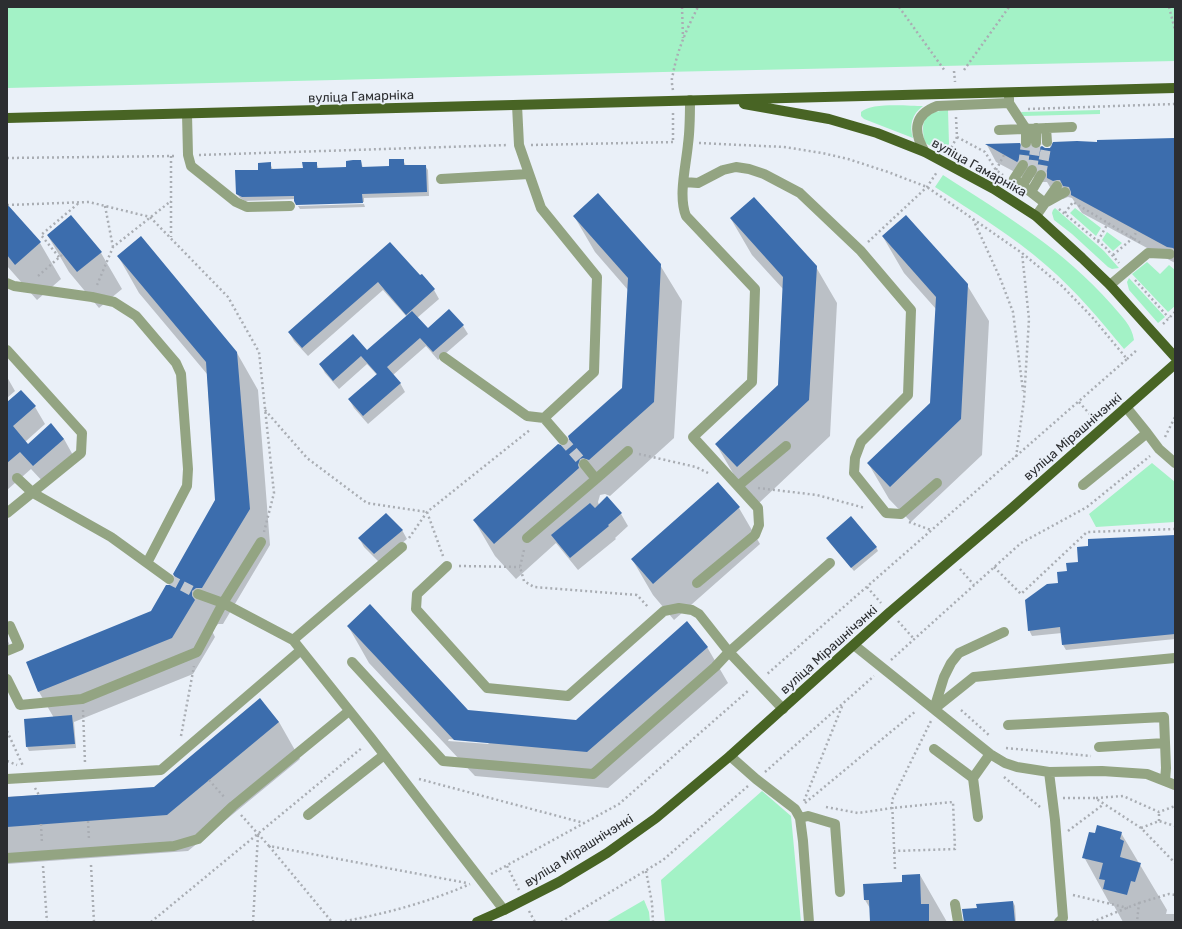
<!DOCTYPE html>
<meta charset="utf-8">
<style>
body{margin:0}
#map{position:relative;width:1182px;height:929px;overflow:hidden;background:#eaf0f8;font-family:Rubik,sans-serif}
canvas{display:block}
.frame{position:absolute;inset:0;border:8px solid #2c2e31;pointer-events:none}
</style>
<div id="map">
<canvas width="1182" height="929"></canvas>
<div class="frame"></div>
</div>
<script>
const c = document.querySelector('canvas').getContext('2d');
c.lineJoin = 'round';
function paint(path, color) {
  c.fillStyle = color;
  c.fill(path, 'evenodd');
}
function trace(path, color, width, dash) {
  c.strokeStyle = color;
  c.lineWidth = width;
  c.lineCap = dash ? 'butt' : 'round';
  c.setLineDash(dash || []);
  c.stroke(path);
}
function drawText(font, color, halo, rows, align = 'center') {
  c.font = font + ' Rubik,sans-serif';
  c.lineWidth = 4;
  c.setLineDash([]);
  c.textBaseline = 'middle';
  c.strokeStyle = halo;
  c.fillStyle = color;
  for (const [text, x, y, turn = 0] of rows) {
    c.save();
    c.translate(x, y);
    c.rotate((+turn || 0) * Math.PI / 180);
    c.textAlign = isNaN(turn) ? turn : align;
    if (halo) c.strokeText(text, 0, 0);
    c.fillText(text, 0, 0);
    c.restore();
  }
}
paint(new Path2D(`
 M 7,7 L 1175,7 L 1175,61 L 663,72 L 7,88 Z
 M 923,106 C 912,114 909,125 913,138 L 864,119 L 861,116 L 861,112 C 871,102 909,106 923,106 Z
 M 948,110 L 949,144 L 942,152 L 925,143 C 920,120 924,112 948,110 Z
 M 1100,110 L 1100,114 L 1023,116 L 1021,112 Z
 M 943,175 C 1005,215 1063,249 1112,305 C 1121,316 1132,325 1134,340 L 1124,349 C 1100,320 1076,291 1047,266 C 1013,236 973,212 935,187 Z
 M 1055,208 L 1104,251 L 1119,268 L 1112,269 L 1108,267 L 1072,234 L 1054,220 L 1052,213 L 1053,210 Z
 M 1075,208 L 1101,228 L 1096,236 L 1070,213 Z
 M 1107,232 L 1122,243 L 1113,251 L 1102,240 Z
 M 1147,262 L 1160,274 L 1169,265 L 1175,270 L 1175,306 L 1168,312 L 1132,274 Z
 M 1129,278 L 1165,317 L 1158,323 L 1129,290 L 1127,282 Z
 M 1152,463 L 1175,482 L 1175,522 L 1096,527 L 1089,514 Z
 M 762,791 L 791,816 L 801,922 L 665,922 L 661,880 Z
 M 644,900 L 649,912 L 650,922 L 606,922 Z`), '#a3f2c6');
paint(new Path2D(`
 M 1175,139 L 1175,263 L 1082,213 L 1072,198 L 1068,197 L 1063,199 L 1058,196 L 1053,187 L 1050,187 L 1047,182 L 1041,182 L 1037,177 L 1031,177 L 1028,179 L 996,162 L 987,145 L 1019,144 L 1022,150 L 1036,151 L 1098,143 Z
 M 403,160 L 406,166 L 425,166 L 428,170 L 429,196 L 364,198 L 364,202 L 297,204 L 295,199 L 245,201 L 240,198 L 237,194 L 259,170 L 270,163 L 273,170 L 304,169 L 316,163 L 319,169 L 347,168 L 361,161 L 363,168 L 390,167 Z
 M 364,204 L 365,207 L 300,209 L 298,206 Z
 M 10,209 L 40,243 L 61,279 L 37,300 L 7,266 L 7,212 Z
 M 574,216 L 660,265 L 682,301 L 674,438 L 610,496 L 605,494 L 600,495 L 598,502 L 599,505 L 607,498 L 621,514 L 628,526 L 615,538 L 616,539 L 578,570 L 556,543 L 516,579 L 495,556 L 474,520 L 564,447 L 568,445 L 623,389 L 628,290 L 595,252 Z
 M 731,219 L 816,267 L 837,303 L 830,436 L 759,503 L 737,480 L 716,444 L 779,386 L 783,289 L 752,255 Z
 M 48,236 L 101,253 L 122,289 L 99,308 L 69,272 Z
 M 883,237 L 967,285 L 989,321 L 982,455 L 911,522 L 889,499 L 868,463 L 931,404 L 936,309 L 904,273 Z
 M 390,243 L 420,277 L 421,275 L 434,290 L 439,299 L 417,318 L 427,329 L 449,310 L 463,326 L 468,334 L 438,360 L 426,346 L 393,375 L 400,383 L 405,392 L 368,424 L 354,408 L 349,399 L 377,375 L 367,364 L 339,389 L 325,373 L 320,364 L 367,351 L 407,317 L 383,290 L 308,356 L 294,341 L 289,332 Z
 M 118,256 L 237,353 L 258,390 L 270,545 L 223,624 L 218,624 L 212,631 L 215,637 L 193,674 L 74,722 L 76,748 L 29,751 L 27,747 L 54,718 L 39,692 L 27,662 L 151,612 L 175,583 L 216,500 L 207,374 L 139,293 Z
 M 7,377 L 15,391 L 7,398 Z
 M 7,403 L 35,407 L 45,424 L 25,442 L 28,445 L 51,425 L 64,439 L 74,457 L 44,483 L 31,469 L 7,490 Z
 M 718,484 L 739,508 L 760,544 L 674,620 L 653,595 L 632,559 Z
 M 402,530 L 407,539 L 379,562 L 364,547 L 359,538 Z
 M 1175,536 L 1175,639 L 1066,650 L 1063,645 L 1062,633 L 1032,636 L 1029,630 L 1068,572 L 1079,563 Z
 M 829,542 L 876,547 L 878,551 L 854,571 Z
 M 348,626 L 468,711 L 577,721 L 707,647 L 728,683 L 608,788 L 475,776 L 369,663 ZM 449,739 L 487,742 L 489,744 L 448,741 Z
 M 7,639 L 12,650 L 7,652 Z
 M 260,700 L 279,722 L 300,759 L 188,851 L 7,864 L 7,797 L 154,788 Z
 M 1121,833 L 1167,910 L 1166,914 L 1175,914 L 1175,922 L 1123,922 L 1113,904 L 1110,904 L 1084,857 Z
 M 920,875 L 947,922 L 871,922 L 871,910 L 865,900 Z
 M 1013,902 L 1015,906 L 1016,922 L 965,922 L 978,908 Z`), '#0003');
paint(new Path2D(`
 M 1175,138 L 1175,250 L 1173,248 L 1167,247 L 1071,195 L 1071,192 L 1069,187 L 1063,186 L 1060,180 L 1057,180 L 1053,181 L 1047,178 L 1047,172 L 1044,169 L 1038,169 L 1036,165 L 1029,164 L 1027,160 L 1024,159 L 1020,159 L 1017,162 L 985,144 L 1020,143 L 1023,149 L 1026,149 L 1031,147 L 1036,149 L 1042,146 L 1045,148 L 1050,148 L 1053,142 L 1077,141 L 1097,142 L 1097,140 Z
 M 389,159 L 404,159 L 404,165 L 426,165 L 427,192 L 362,194 L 363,203 L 296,205 L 294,201 L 294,196 L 242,197 L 236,194 L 235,170 L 258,170 L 258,163 L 271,162 L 271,169 L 303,168 L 302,162 L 317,162 L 317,168 L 346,167 L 346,161 L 353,160 L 361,160 L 362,167 L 389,166 Z
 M 598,193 L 661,264 L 654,402 L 589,460 L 583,458 L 580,459 L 578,465 L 579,468 L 494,544 L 473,520 L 558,444 L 564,446 L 568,445 L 569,439 L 568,436 L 622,388 L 628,278 L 573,216 Z
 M 754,197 L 817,266 L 809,400 L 737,467 L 715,444 L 778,385 L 783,277 L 730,218 Z
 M 7,204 L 41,242 L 15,265 L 7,255 Z
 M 71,215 L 102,252 L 77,272 L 47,235 Z
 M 906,215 L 968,284 L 961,419 L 890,487 L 867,463 L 930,403 L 936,297 L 882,236 Z
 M 141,236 L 237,352 L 250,509 L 202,588 L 196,588 L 192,591 L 192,596 L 195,600 L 172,638 L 38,692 L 26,662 L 151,611 L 166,585 L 171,585 L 174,582 L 175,577 L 173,574 L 215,500 L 206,362 L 117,256 Z
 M 390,242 L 420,275 L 422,274 L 435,289 L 406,315 L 378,282 L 302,348 L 288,332 Z
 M 449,309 L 464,325 L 433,352 L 420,338 L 387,367 L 401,383 L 363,416 L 348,399 L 377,374 L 361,356 L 333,381 L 319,364 L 353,334 L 367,350 L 412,311 L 428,328 Z
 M 21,390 L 36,406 L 13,426 L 28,444 L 51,423 L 64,439 L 33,466 L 20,452 L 7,463 L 7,402 Z
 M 718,482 L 740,507 L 653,584 L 631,559 Z
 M 607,496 L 622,513 L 608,525 L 609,526 L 570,558 L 551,535 L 590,503 L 595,508 Z
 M 386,513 L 403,530 L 374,554 L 358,538 Z
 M 851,516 L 877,547 L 851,568 L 826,538 Z
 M 1175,535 L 1175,634 L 1062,645 L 1060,627 L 1028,631 L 1025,600 L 1047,584 L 1058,583 L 1057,572 L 1067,571 L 1066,563 L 1078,562 L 1077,547 L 1088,546 L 1088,539 Z
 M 370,604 L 468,710 L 576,720 L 687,621 L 708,647 L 587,752 L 454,740 L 347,626 Z
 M 260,698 L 279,722 L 167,815 L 7,827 L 7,797 L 154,787 Z
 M 72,715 L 75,744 L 26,747 L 24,719 Z
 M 1097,825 L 1122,832 L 1120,839 L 1124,841 L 1120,857 L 1141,863 L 1135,882 L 1131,881 L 1127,895 L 1103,889 L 1105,880 L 1099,879 L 1103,863 L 1082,858 L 1089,832 L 1095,833 Z
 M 920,874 L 921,904 L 929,904 L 929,922 L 870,922 L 869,900 L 864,900 L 863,884 L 902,882 L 902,875 Z
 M 1013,901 L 1015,922 L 964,922 L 962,909 L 977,908 L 976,904 Z`), '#3c6dad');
trace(new Path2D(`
 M 1023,165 L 1026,143
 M 1032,170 L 1036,143
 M 1041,175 L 1047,142
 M 563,440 L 584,464
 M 169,579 L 198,594`), '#c4c9d0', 10, [10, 5]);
trace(new Path2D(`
 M 682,7 L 683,38
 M 899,7 L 945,71
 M 1169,7 L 1175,30
 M 964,70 L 1009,7
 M 954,71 L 955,82
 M 673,90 C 672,85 671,79 673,74 C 677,51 687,28 698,7
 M 1028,109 L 1175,104
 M 673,113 L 673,142
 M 957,137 L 985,152 L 996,170 L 1003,175
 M 699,143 L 784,147 L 822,153 L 848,159 L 888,172 L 927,187 L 1022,253 L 1062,286 L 1092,317 L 1127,359 L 766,675
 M 531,145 L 676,142
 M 949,152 L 957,137 L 956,117
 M 199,155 L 508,145
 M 171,156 L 171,237
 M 7,158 L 176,156
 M 996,170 L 1004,155
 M 7,205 L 89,202 L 150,217 L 228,297 L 259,352 L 274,493 L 264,532
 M 105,206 L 113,247
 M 1059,209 L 1106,248 L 1119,263
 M 1065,213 L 1073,202 L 1141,243
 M 973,219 L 1000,278 L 1013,312 L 1023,391
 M 1098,241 L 1108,223
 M 868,242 L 927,187 L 937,172
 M 1113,255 L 1133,238 L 1137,231
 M 59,257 L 41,235 L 80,202
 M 38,276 L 63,254
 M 1135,280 L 1169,318
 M 97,285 L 113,247 L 171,201
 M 1163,324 L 1175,312
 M 1127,359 L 1138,349
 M 1079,402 L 1094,419
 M 265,410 L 307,458 L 367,503 L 427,512
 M 1165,437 L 1175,417
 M 639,454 L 696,467 L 708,473
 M 1016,457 L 1024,400 L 1029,319 L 1022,253
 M 758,488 L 817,495 L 865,508
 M 427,512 L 443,556
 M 909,522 L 931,530
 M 409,538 L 427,512 L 531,429
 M 524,550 L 520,567 L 524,581 L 534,587 L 637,595 L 649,608
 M 459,566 L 520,567
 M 994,567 L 1021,594 L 1087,532 L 1175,529
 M 960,569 L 974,585
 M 867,587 L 881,603
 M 898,621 L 914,639
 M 891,660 L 1021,543 L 1087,507 L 1150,456
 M 83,710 L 85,763
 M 961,710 L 990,736
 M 7,731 L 23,766
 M 181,736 L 194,666
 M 1006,748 L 1091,756
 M 7,761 L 17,765
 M 765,772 L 874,676
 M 1004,777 L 1040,807
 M 419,779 L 584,823
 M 209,780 L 225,798
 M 35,788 L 39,795
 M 1063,798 L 1095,798 L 1141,828 L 1175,863
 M 1096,798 L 1123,796 L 1159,812 L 1175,806
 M 804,801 L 843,704
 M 805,803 L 916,711
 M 826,807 L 858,813 L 892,808 L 953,802 L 955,849 L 894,851
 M 241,815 L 269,846 L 467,883
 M 88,821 L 89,840
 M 1159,821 L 1159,812
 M 41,824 L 42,844
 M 1141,828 L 1159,821 L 1175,826
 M 1068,831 L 1104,804
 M 269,846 L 332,922
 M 91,865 L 94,922
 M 43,866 L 47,922
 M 507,866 L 519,890
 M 895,869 L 892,800 L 931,721
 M 646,871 L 652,903 L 653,922
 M 491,874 L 619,804 L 749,690
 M 1073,895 L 1128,908
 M 1139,903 L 1169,894 L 1175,895
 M 529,911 L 535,922
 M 151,922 L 363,747
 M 253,922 L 258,835
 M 340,922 C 385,914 429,902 470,884
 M 561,922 L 663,860 L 748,786
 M 1092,922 L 1139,903 L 1137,922`), '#a9adb3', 2.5, [2, 3]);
trace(new Path2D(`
 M 1009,98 L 1009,103 L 1026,129 L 1026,143
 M 690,100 C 690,115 690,130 688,144 C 686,166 678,196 686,216 L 755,289 L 752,382 L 693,437 L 758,508 L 759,525 L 755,535 L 697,583
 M 517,105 L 519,145 L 541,208 L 597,277 L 594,372 L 544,418
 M 187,114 L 188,155 L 191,166 L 236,202 L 247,207 L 290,206
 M 1036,128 L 1036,143
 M 1046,128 L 1047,142
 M 999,130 L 1072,127
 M 925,152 C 913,132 913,115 937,106 L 1009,103
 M 1023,165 L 1014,179 L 1045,203
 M 441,179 L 529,174
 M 684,182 L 698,183 L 723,170 L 736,167 L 749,169 L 764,174 L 800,193 L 860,250 L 911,310 L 908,395 L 861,442 L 855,458 L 854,473 L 886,513 L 901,514 L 937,483
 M 1022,186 L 1032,170
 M 1031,192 L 1041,175
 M 1047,202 L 1065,192
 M 1036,216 L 1057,186
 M 7,283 L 14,286 L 92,297 L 114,302 L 136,316 L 176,363 L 181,374 L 188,469 L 187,486 L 147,563
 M 1110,285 L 1148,253 L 1170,254
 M 7,350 L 82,433 L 81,453 L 7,513
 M 444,357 L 527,416 L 544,418 L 563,440
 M 1147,433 L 1159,449 L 1175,463
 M 17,478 L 33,493 L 111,537 L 169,579
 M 596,479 L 628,451
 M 1083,485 L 1147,433 L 1126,407
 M 738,486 L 786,446
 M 527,538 L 596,479 L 584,464
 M 447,566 L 417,594 L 416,609 L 487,688 L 568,696 L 664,611 L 679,608 L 692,610 L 699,614 L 729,652 L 783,709
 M 198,594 L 223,603 L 293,640 L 372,739 L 504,910
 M 293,640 L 402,547
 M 854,645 L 990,754 L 1005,763 L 1017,767 L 1049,772 L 1102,771 L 1147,774 L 1175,785
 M 7,651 L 19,646 L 10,626
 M 352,662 L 443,761 L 593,774 L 715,667 L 729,652 L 830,563
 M 7,679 L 20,705 L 82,699 L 197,652 L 223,603 L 261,542
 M 934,709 L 974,677 L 1175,658
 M 934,709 L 944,677 L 951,663 L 959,653 L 1004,632
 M 1008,725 L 1164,717 L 1166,768 L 1165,781
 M 1099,747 L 1165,743
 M 934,749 L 973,778
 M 730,756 L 756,779 L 795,809 L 800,818 L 803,841 L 809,922
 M 1049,772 L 1055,820 L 1063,918 L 1059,922
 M 7,779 L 161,770 L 301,650
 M 308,815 L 384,755
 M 978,817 L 973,778 L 990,754
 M 800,818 L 808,816 L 835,824 L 840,892
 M 7,858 L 174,846 L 198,839 L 233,806 L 349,711
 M 955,904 L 958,922`), '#93a482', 10);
trace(new Path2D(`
 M 744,104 L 829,119 L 877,133 L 925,152 L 994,189 L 1036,216 L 1082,258 L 1110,285 L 1175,357
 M 7,118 L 1175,88
 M 477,922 L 504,910 L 559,882 L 607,853 L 656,818 L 730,756 L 890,612 L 1012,508 L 1175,364`), '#486424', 10);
drawText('13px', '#2c2e31', '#eaf0f8', [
 ["вуліца Гамарніка",361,97,-2],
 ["вуліца Гамарніка",979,168,29],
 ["вуліца Мірашнічэнкі",1073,437,-41],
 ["вуліца Мірашнічэнкі",829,650,-42],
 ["вуліца Мірашнічэнкі",579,851,-32]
]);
</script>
